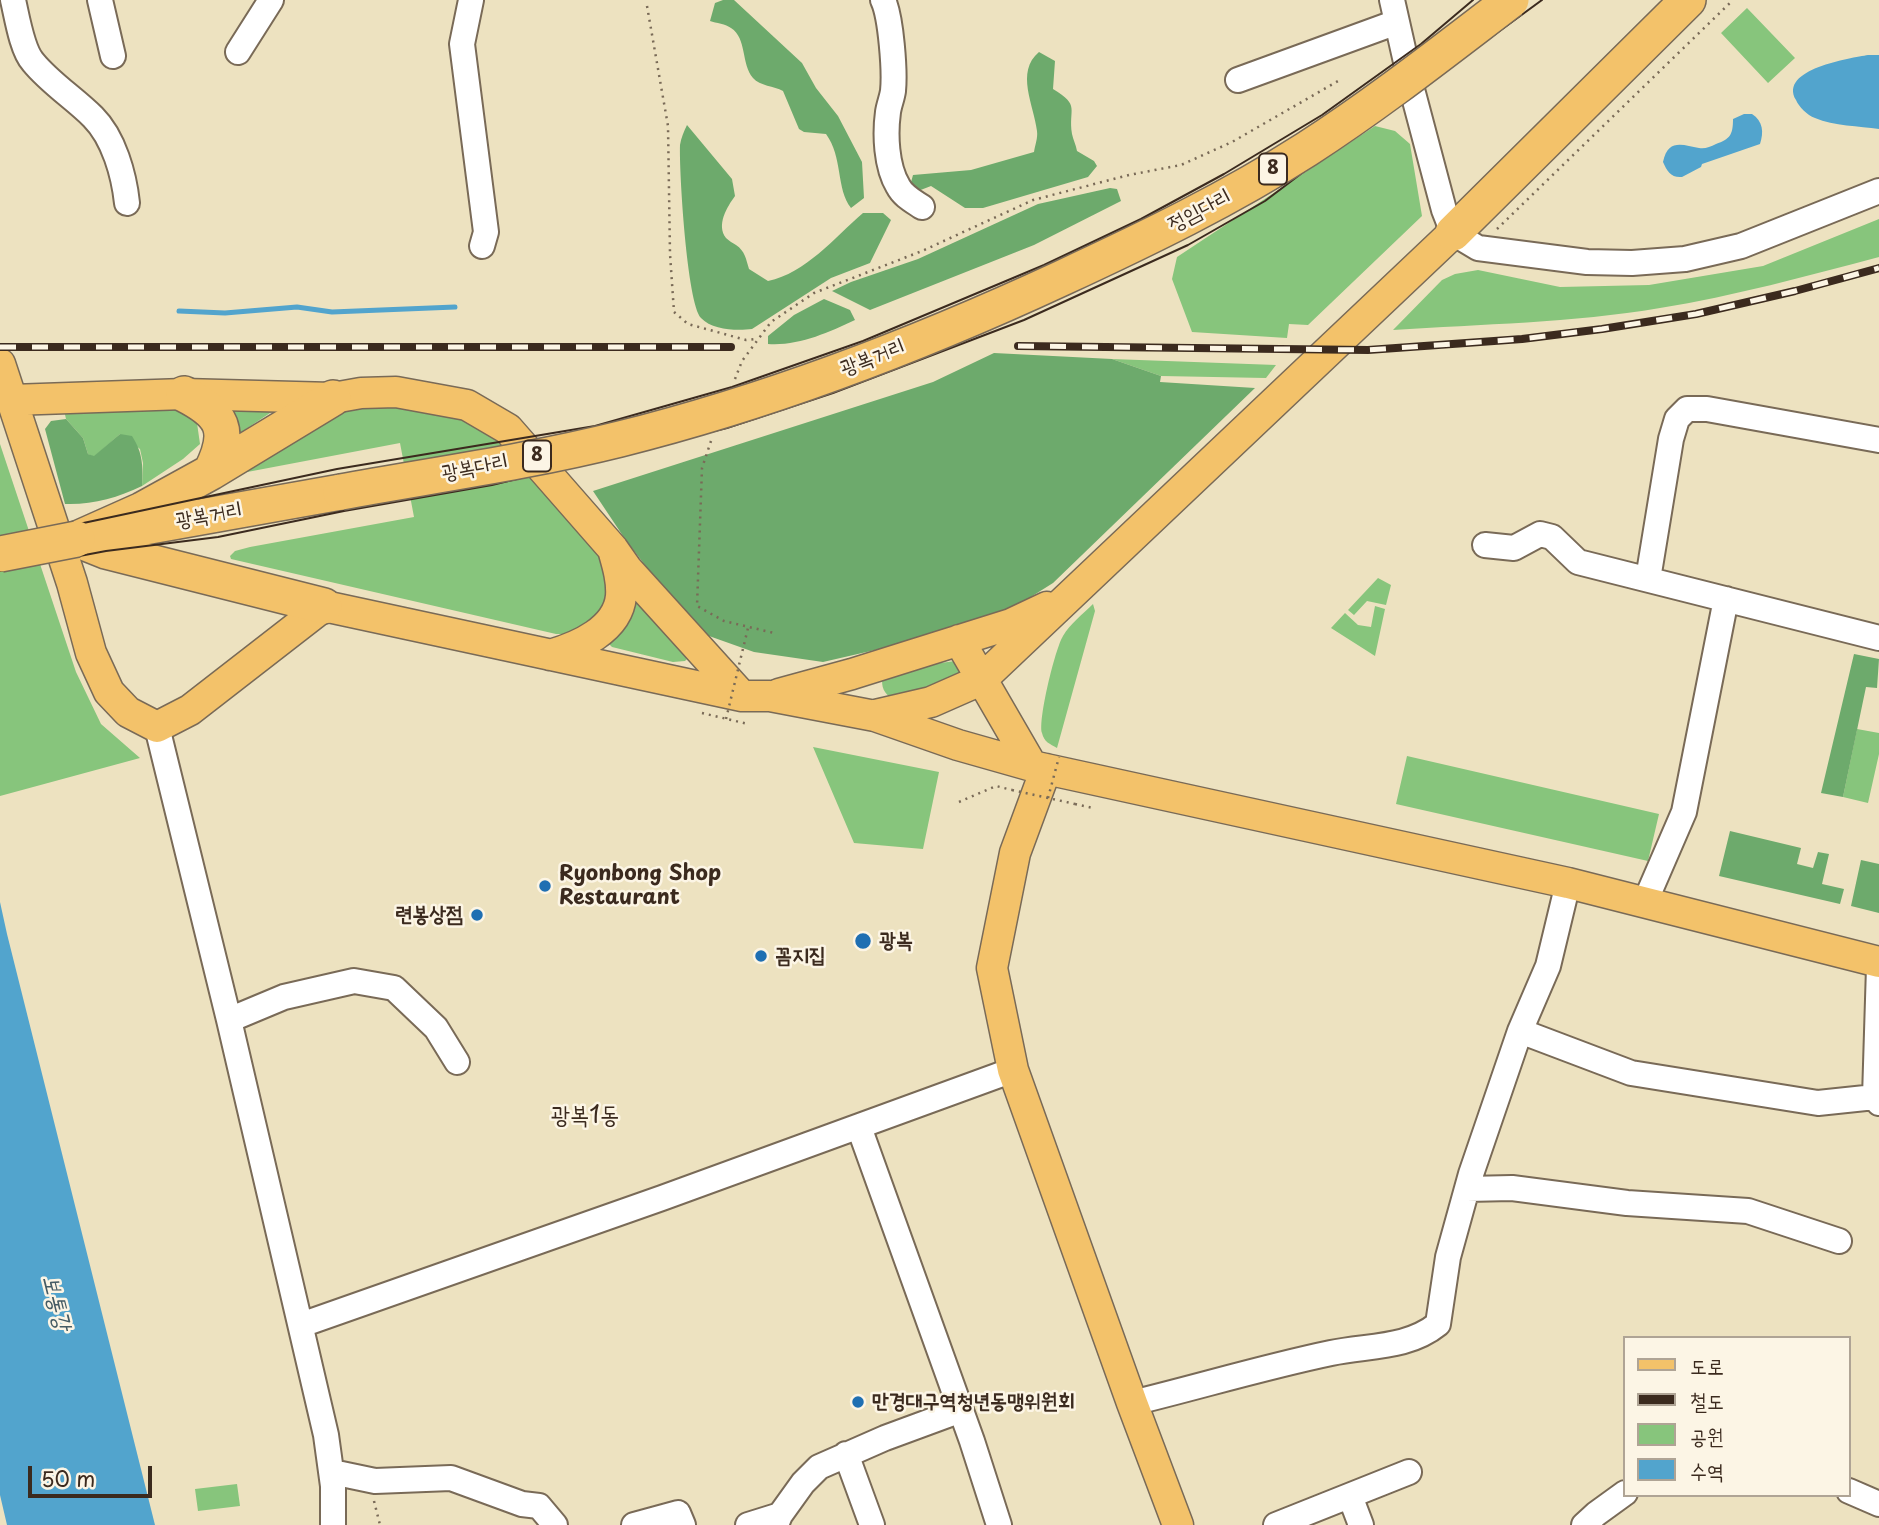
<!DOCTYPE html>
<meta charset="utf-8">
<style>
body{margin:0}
#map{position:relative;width:1879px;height:1525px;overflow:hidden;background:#ede2c0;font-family:"Playpen Sans","Poor Story",sans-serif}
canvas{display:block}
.legend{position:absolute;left:1623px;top:1336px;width:228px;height:161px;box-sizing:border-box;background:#fcf5e5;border:2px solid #afa495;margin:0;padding:9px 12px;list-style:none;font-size:21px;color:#3b2a1e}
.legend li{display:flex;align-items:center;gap:14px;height:35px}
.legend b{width:35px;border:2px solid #afa495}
.scale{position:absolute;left:28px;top:1466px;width:124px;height:32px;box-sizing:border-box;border:4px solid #3b2a1e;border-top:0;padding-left:9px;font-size:21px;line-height:24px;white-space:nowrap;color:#3b2a1e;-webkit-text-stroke:5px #fcf5e5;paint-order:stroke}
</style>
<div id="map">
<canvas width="1879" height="1525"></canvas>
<ul class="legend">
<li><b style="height:9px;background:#f3c26a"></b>도로</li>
<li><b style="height:9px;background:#3b2a1e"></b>철도</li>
<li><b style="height:19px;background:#87c57c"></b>공원</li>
<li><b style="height:19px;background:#52a4cd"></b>수역</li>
</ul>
<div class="scale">50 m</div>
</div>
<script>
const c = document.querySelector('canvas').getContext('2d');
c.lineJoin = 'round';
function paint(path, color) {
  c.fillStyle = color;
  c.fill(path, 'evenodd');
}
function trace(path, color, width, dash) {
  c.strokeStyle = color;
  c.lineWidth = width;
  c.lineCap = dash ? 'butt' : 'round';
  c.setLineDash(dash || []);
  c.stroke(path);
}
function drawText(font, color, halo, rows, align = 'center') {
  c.font = font + ' "Playpen Sans","Poor Story",sans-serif';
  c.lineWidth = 5;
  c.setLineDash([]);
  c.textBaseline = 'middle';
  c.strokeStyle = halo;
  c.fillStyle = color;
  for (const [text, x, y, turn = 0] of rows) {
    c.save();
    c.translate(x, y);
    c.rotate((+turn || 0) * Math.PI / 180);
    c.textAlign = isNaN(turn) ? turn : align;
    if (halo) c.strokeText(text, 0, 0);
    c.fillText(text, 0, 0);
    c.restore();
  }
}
paint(new Path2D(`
 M 1747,8 L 1795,58 L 1768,83 L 1721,33 Z
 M 1375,126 L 1395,131 L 1410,144 L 1422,216 L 1308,325 L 1289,324 L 1287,338 L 1192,332 L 1172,279 L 1177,257 Z
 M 1879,219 L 1879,257 C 1807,276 1734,296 1660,308 C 1572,323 1482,324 1393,330 L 1442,280 L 1455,274 L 1478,270 L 1560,287 L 1649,285 L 1763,266 Z
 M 1112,359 L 1276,365 L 1266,378 L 1161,376 Z
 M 425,402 L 490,429 L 609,558 L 610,605 L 578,634 L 556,634 L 231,559 L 230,556 L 235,551 L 250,547 L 414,517 L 400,443 L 242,473 L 346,407 Z
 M 188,405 L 197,423 L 200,444 L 183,459 L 142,486 L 143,463 L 140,449 L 120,434 L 94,457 L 88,454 L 83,438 L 66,419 L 64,410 Z
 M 222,405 L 276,409 L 234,437 Z
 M 0,444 L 76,672 L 101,724 L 140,758 L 0,796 Z
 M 1378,578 L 1391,585 L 1386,605 L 1367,601 L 1354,615 L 1348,610 Z
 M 638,595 L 689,657 L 685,661 L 673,662 L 612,647 L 608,643 Z
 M 1093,604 L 1095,611 L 1057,748 C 1050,744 1044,742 1042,733 C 1038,720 1055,649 1063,636 C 1070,624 1083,614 1093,604 Z
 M 1375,606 L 1385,609 L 1375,656 L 1331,628 L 1345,613 L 1358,625 L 1371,627 Z
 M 955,661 L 965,671 L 929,691 L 890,697 C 882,691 881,684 883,674 L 891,670 Z
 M 1857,729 L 1879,733 L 1879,754 L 1868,803 L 1843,797 Z
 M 813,747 L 939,772 L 923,849 L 854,843 Z
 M 1407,756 L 1659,814 L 1648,861 L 1396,804 Z
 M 237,1484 L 240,1506 L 198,1511 L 195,1489 Z`), '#87c57c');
paint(new Path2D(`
 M 723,0 L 734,0 L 802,63 L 816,88 L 838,116 L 862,162 L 864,198 L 851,208 C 836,189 843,157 826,134 L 804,132 L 799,129 L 783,91 C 774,86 760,86 753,78 C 741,64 747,38 731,28 C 726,24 716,23 710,21 L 715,3 Z
 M 1039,52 L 1055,61 L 1053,89 C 1081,106 1068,108 1072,134 C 1073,139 1076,145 1077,151 L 1094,161 L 1097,166 L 1088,177 L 983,208 L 965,208 L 931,186 L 918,191 L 910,186 L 913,175 L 971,170 L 1034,152 C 1035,145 1038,138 1037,131 C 1034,105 1015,72 1039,52 Z
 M 687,125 L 732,179 L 735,196 C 727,207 716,225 726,238 C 729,241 733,243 736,245 C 745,251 746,259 749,269 L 768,281 C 806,273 834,238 863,213 L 883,213 L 891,220 L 870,263 L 831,278 L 752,329 C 737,331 712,330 701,318 C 687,303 679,171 680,145 C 681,138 684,131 687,125 Z
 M 1110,188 L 1117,189 L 1121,201 L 1034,245 L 870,310 L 832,291 L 851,282 L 918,259 L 1038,204 Z
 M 824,299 L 850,310 L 855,320 C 827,333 799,346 768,344 L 768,336 L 794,315 Z
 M 994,353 L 1112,359 L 1161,376 L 1160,382 L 1255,388 L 1053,583 L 1007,612 L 949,633 L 823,662 L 754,652 L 709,636 L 687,620 L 625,539 L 593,491 L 933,382 Z
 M 66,419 L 83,438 L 88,454 L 94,456 L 120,434 L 132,436 C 143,453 143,466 142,486 C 117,498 92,505 65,504 L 45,429 L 51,421 Z
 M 1854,654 L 1879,659 L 1877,688 L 1866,687 L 1843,797 L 1821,793 Z
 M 1730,831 L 1801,848 L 1797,864 L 1813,868 L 1818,852 L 1829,854 L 1822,884 L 1844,889 L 1840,904 L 1719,876 Z
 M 1861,860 L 1879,864 L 1879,913 L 1851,906 Z`), '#6daa6c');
paint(new Path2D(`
 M 1868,55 L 1879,55 L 1879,129 C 1859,126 1834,126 1815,118 C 1807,115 1799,107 1796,100 C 1778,69 1851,58 1868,55 Z
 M 1744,114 L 1752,114 C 1763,121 1764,132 1760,144 L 1702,164 L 1701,167 L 1682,177 C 1671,178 1667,171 1663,162 C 1668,138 1683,145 1699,148 C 1705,149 1710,147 1716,144 C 1730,139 1733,135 1733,119 Z
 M 0,902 L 7,934 L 155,1525 L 7,1525 L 0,1495 Z`), '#52a4cd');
trace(new Path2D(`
 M 179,311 L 225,313 L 297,307 L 332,312 L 455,307`), '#52a4cd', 5);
const minor = new Path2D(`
 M 13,0 C 17,17 22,50 33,62 C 50,83 74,98 93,117 C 114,138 124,175 127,203
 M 100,0 L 113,56
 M 471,0 L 462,44 L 486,232 L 482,246
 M 883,0 C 891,17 895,71 893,91 C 892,98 889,105 888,112 C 885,134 886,166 898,186 C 903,196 913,201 922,207
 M 1392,0 L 1413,93 L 1444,210 L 1453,233 L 1478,248 L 1587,262 L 1632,263 L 1685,259 L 1741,246 L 1879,191
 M 238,52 L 271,0
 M 1238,80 L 1397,22
 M 1485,545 L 1514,548 L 1540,534 L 1552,537 L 1578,562 L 1879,638
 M 1648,579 L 1671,439 L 1677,419 L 1687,409 L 1707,409 L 1879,440
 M 157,727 L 229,1020 L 326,1435 L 333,1486 L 333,1525
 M 1645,902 L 1684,812 L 1726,599
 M 229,1020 L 284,997 L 354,981 L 394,988 L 436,1028 L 457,1062
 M 1520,1031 L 1631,1073 L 1818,1103 L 1875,1097 L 1879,1103
 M 1875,1097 L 1879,967
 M 859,1127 L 972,1441 L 999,1525
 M 1467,1189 L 1512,1188 L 1627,1203 L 1748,1211 L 1839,1241
 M 301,1325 L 662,1198 L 1013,1070
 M 1132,1403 C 1198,1387 1264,1367 1331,1353 C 1368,1345 1407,1349 1438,1324 L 1448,1257 L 1471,1174 L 1520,1031 L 1548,966 L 1568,883
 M 846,1454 L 872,1525
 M 332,1472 L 375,1481 L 451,1478 L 522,1504 L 539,1506 L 555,1525
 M 1849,1491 L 1879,1504
 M 1350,1496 L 1361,1525
 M 634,1525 L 678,1513 L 683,1525
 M 748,1525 L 780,1515
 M 776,1525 L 780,1515 L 803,1483 L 819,1467 L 885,1438 L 961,1410
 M 1276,1525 L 1409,1472
 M 1584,1525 L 1596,1514 L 1625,1493`);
const major = new Path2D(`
 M 0,364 L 72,583 L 91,653 L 109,692 L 128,712 L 157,727 L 190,710 L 324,606 L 742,696 L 770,696 L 875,716 L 958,745 L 1032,766 L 1568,883 L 1879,962
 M 12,400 L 184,394 L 333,398 L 361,393 L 396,392 L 467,405 L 508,429 L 613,549 L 627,569 L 742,696
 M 959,640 L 1032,766
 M 550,655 C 578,647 618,630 621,596 C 622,581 618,567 614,553
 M 779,694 L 852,674 L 1011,624 L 1047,607
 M 875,715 L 931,702 L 981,680 L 1453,233
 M 1046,769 L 1015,853 L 992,968 L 1013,1070 L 1132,1403 L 1178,1525`);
const highway = new Path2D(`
 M 1453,233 L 1688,0
 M 184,394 C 223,414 232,430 211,472
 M 122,531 L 341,492
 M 77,539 L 142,510 L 211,472 L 333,398
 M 81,541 L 106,551 L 324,606`);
trace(minor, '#796a57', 28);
trace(major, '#796a57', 33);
trace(highway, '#796a57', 38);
trace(new Path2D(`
 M 647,6 L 668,126 L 670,254 L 674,312 L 688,324 L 746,340 L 755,339
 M 1497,229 L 1733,0
 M 735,379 L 742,361 L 771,322 L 814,293 L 922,251 L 1033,200 L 1129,175 L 1181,165 L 1232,142 L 1338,81
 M 711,441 L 702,468 L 697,606 L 724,621 L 774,633
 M 702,713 L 748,724
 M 959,802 L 996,786 L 1012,790
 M 1075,804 L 1093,808
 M 374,1501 L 380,1525`), '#796a57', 2.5, [2, 5]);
trace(minor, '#fff', 24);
trace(major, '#f3c26a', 30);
trace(highway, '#f3c26a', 35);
trace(new Path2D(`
 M 0,538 L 74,525 L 337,469 L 595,426 L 732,387 L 863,341 L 1044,265 L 1141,219 L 1224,174 L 1322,115 L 1421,44 L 1473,0
 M 0,571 L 106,551 L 218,537 L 344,511 L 492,485 L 727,428 L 833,393 L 1024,320 L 1188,245 L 1265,201 L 1347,139 L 1434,79 L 1542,0`), '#3b2a1e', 2);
const rail = new Path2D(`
 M 1018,346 L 1368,350 L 1522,339 L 1602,329 L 1696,314 L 1795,291 L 1879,268
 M 0,347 L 731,347`);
trace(rail, '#3b2a1e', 8);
trace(rail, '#fcf5e5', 5, [16]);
const highwayBridge = new Path2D(`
 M 341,492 C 434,475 528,462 620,439 C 772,401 920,344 1062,278 C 1146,239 1229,199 1307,149 C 1378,103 1444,51 1511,0
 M 0,554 L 77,539`);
trace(highwayBridge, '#796a57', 38, []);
trace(new Path2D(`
 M 726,719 L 748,628
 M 1012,790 L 1075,804
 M 1048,798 L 1059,757`), '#796a57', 2.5, [2, 5]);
trace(highwayBridge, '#f3c26a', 35);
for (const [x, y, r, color] of [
 [545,886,7,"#1f6fb2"],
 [477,915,7,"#1f6fb2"],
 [863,941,9,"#1f6fb2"],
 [761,956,7,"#1f6fb2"],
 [858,1402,7,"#1f6fb2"]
]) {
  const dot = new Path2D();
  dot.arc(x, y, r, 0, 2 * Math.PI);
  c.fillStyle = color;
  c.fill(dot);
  trace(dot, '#fcf5e5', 2.5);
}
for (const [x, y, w] of [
 [1273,169,28],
 [537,456,28]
]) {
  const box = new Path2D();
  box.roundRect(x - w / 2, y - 15.5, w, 31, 5);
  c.fillStyle = '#fcf5e5';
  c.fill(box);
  trace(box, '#3b2a1e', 2);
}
drawText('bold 19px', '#3b2a1e', null, [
 ["8",1273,169],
 ["8",537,456]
]);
drawText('21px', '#3b2a1e', '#fcf5e5', [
 ["정임다리",1200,211,-28],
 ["광복거리",873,358,-21],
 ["광복다리",475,468,-11],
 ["광복거리",209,516,-10]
]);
drawText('bold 21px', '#3b2a1e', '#fcf5e5', [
 ["Ryonbong Shop",559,874],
 ["Restaurant",559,898],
 ["련봉상점",463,915,"right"],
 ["광복",879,941],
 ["꼼지집",775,956],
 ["만경대구역청년동맹위원회",872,1402]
], 'left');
drawText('italic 23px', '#445b64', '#fcf5e5', [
 ["보통강",56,1303,76]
]);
drawText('24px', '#3b2a1e', '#fcf5e5', [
 ["광복1동",585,1116]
]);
</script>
